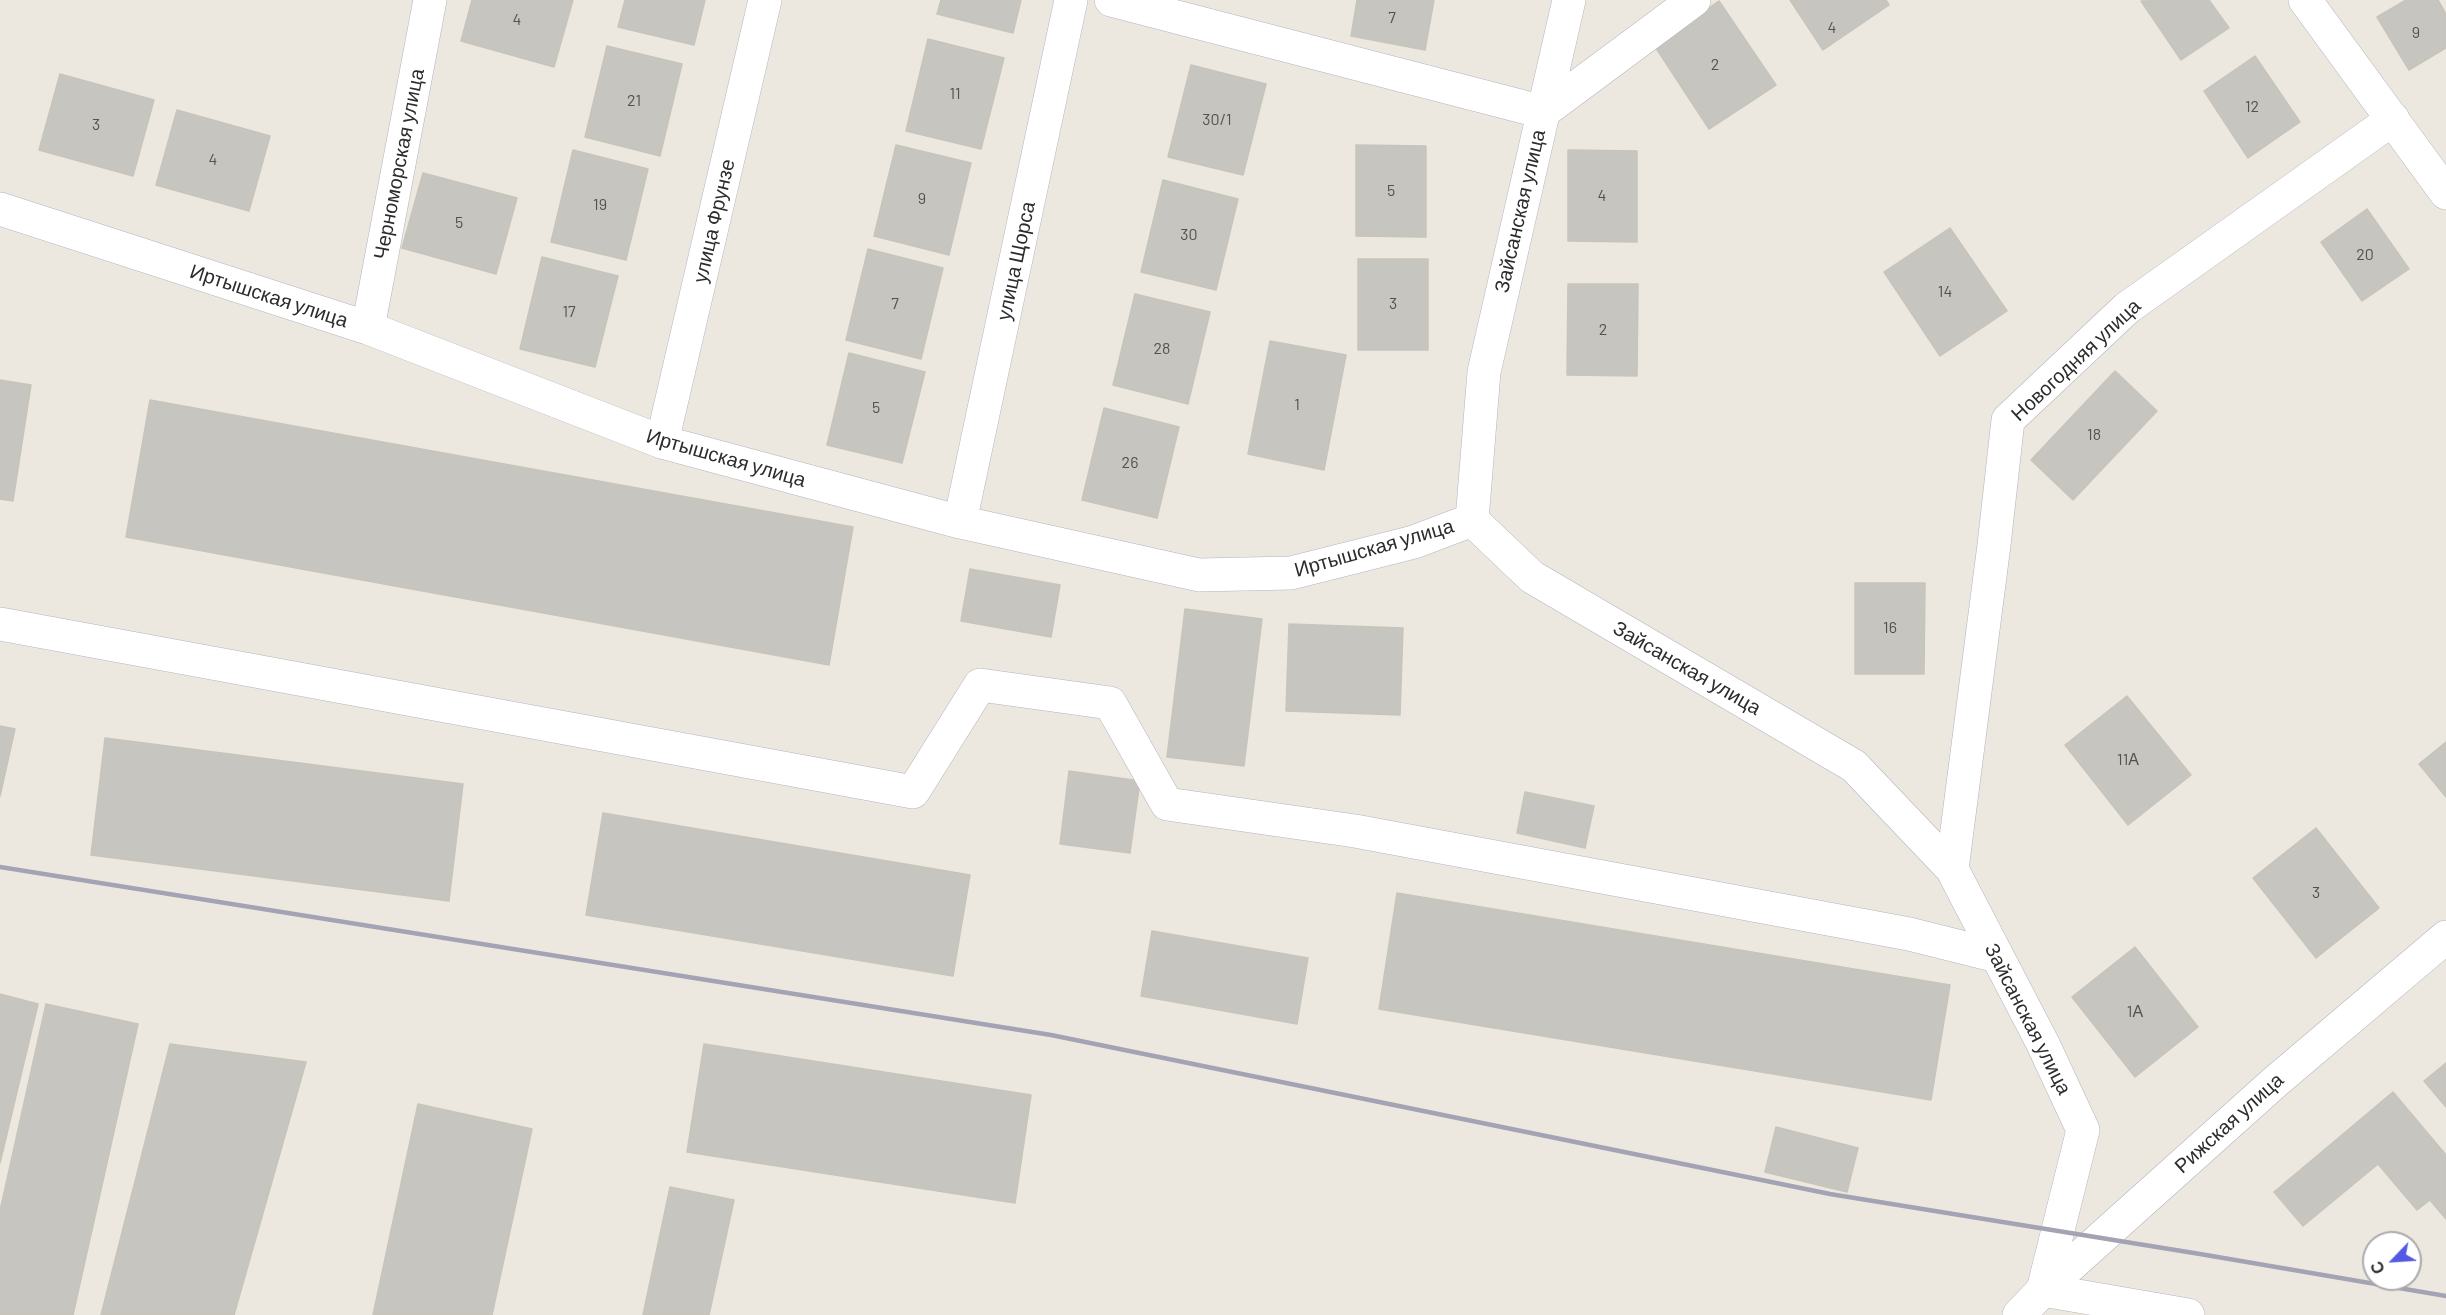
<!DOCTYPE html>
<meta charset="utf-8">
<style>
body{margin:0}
#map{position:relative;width:2446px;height:1315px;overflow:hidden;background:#ece8e0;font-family:Barlow,sans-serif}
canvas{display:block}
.north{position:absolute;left:2362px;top:1231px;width:60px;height:60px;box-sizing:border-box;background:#fff;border:2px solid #ababab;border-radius:50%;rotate:245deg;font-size:16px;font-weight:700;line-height:24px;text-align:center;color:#2c2c2c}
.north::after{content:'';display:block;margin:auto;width:21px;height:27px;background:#5459e4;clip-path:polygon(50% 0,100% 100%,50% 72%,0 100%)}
</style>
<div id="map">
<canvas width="2446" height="1315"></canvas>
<div class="north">С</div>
</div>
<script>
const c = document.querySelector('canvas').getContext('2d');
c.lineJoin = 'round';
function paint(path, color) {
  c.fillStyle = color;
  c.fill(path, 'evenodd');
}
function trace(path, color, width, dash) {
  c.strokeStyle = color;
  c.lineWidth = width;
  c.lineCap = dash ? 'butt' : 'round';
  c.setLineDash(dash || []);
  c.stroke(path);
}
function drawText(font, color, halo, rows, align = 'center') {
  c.font = font + ' Barlow,sans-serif';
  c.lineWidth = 4.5;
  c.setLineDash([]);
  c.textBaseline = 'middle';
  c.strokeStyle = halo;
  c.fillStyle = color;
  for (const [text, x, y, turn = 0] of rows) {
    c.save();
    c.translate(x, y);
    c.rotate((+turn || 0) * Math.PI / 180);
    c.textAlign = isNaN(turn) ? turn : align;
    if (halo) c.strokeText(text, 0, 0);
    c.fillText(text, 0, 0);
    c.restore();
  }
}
const building = new Path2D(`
 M 472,0 L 573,0 L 554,67 L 461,41 Z
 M 625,0 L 705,0 L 694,45 L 618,27 Z
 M 941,0 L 1021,0 L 1013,33 L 937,14 Z
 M 1357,0 L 1434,0 L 1425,50 L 1351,36 Z
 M 1790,0 L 1886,0 L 1889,5 L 1823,50 Z
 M 2209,0 L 2229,28 L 2181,60 L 2141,1 Z
 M 2406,0 L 2438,0 L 2446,14 L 2446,48 L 2409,70 L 2377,17 Z
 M 1719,1 L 1776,85 L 1709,129 L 1654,45 Z
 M 928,39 L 1004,58 L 981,149 L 906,131 Z
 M 607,46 L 682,64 L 660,156 L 585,137 Z
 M 2255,56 L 2300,122 L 2248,158 L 2204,91 Z
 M 1191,65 L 1266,84 L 1243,175 L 1168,157 Z
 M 60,74 L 154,100 L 133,176 L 39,150 Z
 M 177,110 L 270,136 L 249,211 L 156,185 Z
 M 896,145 L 971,163 L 949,255 L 874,236 Z
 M 1356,145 L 1426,146 L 1426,237 L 1356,236 Z
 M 573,150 L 648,169 L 626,260 L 551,242 Z
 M 1568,150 L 1637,151 L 1637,242 L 1568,241 Z
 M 423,173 L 517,198 L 496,274 L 402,248 Z
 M 1163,180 L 1238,199 L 1216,290 L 1141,272 Z
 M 2367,209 L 2409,269 L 2362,301 L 2321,242 Z
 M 1950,228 L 2007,311 L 1940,356 L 1884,272 Z
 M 868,249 L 943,268 L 921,359 L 846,340 Z
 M 542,257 L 618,276 L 595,367 L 520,349 Z
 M 1358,259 L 1428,259 L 1428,350 L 1358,350 Z
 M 1568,284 L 1638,284 L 1637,376 L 1567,375 Z
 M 1135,294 L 1210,312 L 1188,404 L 1113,385 Z
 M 1270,341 L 1346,355 L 1324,470 L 1248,454 Z
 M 849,353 L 925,372 L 902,463 L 827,445 Z
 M 2115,371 L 2157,411 L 2073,500 L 2031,460 Z
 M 0,380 L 31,385 L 13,501 L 0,499 Z
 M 150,400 L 853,527 L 829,665 L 126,537 Z
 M 1104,408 L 1179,427 L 1157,518 L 1082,500 Z
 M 970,569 L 1060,585 L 1051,637 L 961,621 Z
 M 1855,583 L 1925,583 L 1924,674 L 1855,674 Z
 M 1185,609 L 1262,619 L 1244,766 L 1167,757 Z
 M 1289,624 L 1403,628 L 1400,715 L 1286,711 Z
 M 2127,696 L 2191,775 L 2128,825 L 2065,745 Z
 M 0,726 L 15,729 L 0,796 Z
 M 105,738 L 463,784 L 449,901 L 91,855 Z
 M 2446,742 L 2446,797 L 2419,764 Z
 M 1069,771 L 1140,781 L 1130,853 L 1060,844 Z
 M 1525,792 L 1594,806 L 1585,848 L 1517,833 Z
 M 603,813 L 970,875 L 953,976 L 586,915 Z
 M 2316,828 L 2379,908 L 2316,958 L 2253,878 Z
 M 1397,893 L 1950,985 L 1931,1100 L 1379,1009 Z
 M 1152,931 L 1308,958 L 1297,1024 L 1141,996 Z
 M 2135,947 L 2198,1027 L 2135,1077 L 2072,997 Z
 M 0,994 L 38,1004 L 0,1163 Z
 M 46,1004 L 138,1024 L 73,1315 L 0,1315 L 0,1211 Z
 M 170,1044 L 306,1062 L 234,1315 L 101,1315 Z
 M 704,1044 L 1031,1095 L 1015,1203 L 687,1152 Z
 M 2446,1063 L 2446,1107 L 2424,1081 Z
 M 2393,1092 L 2446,1155 L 2446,1219 L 2430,1200 L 2417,1210 L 2378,1164 L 2303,1226 L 2274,1192 Z
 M 418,1104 L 532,1129 L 492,1315 L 373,1315 Z
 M 1776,1127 L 1858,1148 L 1847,1192 L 1765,1172 Z
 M 670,1187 L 734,1200 L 709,1315 L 643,1315 Z`);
paint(building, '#c7c5bf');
trace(building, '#c7c4ba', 1.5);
const minor = new Path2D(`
 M 1111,0 L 1543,112 L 1694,0
 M 1569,0 L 1484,372 L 1472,520 L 1532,577 L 1854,766 L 1952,869 L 2043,1044 L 2083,1130 L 2043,1290 L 2188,1315
 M 2305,0 L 2446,193
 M 0,209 L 368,328 L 662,442 L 960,522 L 1199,575 L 1291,573 L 1414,542 L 1472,520
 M 368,328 L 430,0
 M 662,442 L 765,0
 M 960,522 L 1071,0
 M 0,624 L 913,792 L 980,685 L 1110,703 L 1167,804 L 1355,831 L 1909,934 L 1997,956
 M 1952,869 L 1994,545 L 2008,420 L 2127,308 L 2393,119
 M 2019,1315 L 2043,1290 L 2275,1082 L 2446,937`);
trace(minor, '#b3b4be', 34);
trace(minor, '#fff', 33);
trace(new Path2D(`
 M 0,867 L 1051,1035 L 1830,1194 L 2200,1254 L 2446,1296`), '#a3a3b3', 4.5);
drawText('16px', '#535251', null, [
 ["7",1392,18],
 ["4",517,20],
 ["4",1832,28],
 ["9",2416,33],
 ["2",1715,65],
 ["11",955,94],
 ["21",634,101],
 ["12",2252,107],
 ["30/1",1217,120],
 ["3",96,125],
 ["4",213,160],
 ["5",1391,191],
 ["4",1602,196],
 ["9",922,199],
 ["19",600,205],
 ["5",459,223],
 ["30",1189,235],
 ["20",2365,255],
 ["14",1945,292],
 ["7",895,304],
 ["3",1393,304],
 ["17",569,312],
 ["2",1603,330],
 ["28",1162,349],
 ["1",1297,405],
 ["5",876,408],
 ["18",2094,435],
 ["26",1130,463],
 ["16",1890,628],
 ["11А",2128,760],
 ["3",2316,893],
 ["1А",2135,1012]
]);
drawText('20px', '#2c2c2c', '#fff', [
 ["Черноморская улица",399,164,-79],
 ["Зайсанская улица",1520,211,-77],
 ["улица Фрунзе",714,221,-77],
 ["улица Щорса",1016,261,-78],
 ["Иртышская улица",269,296,18],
 ["Новогодняя улица",2076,360,-43],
 ["Иртышская улица",726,458,16],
 ["Иртышская улица",1374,548,-16],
 ["Зайсанская улица",1687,668,30],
 ["Зайсанская улица",2028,1019,63],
 ["Рижская улица",2229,1123,-42]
]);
</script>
